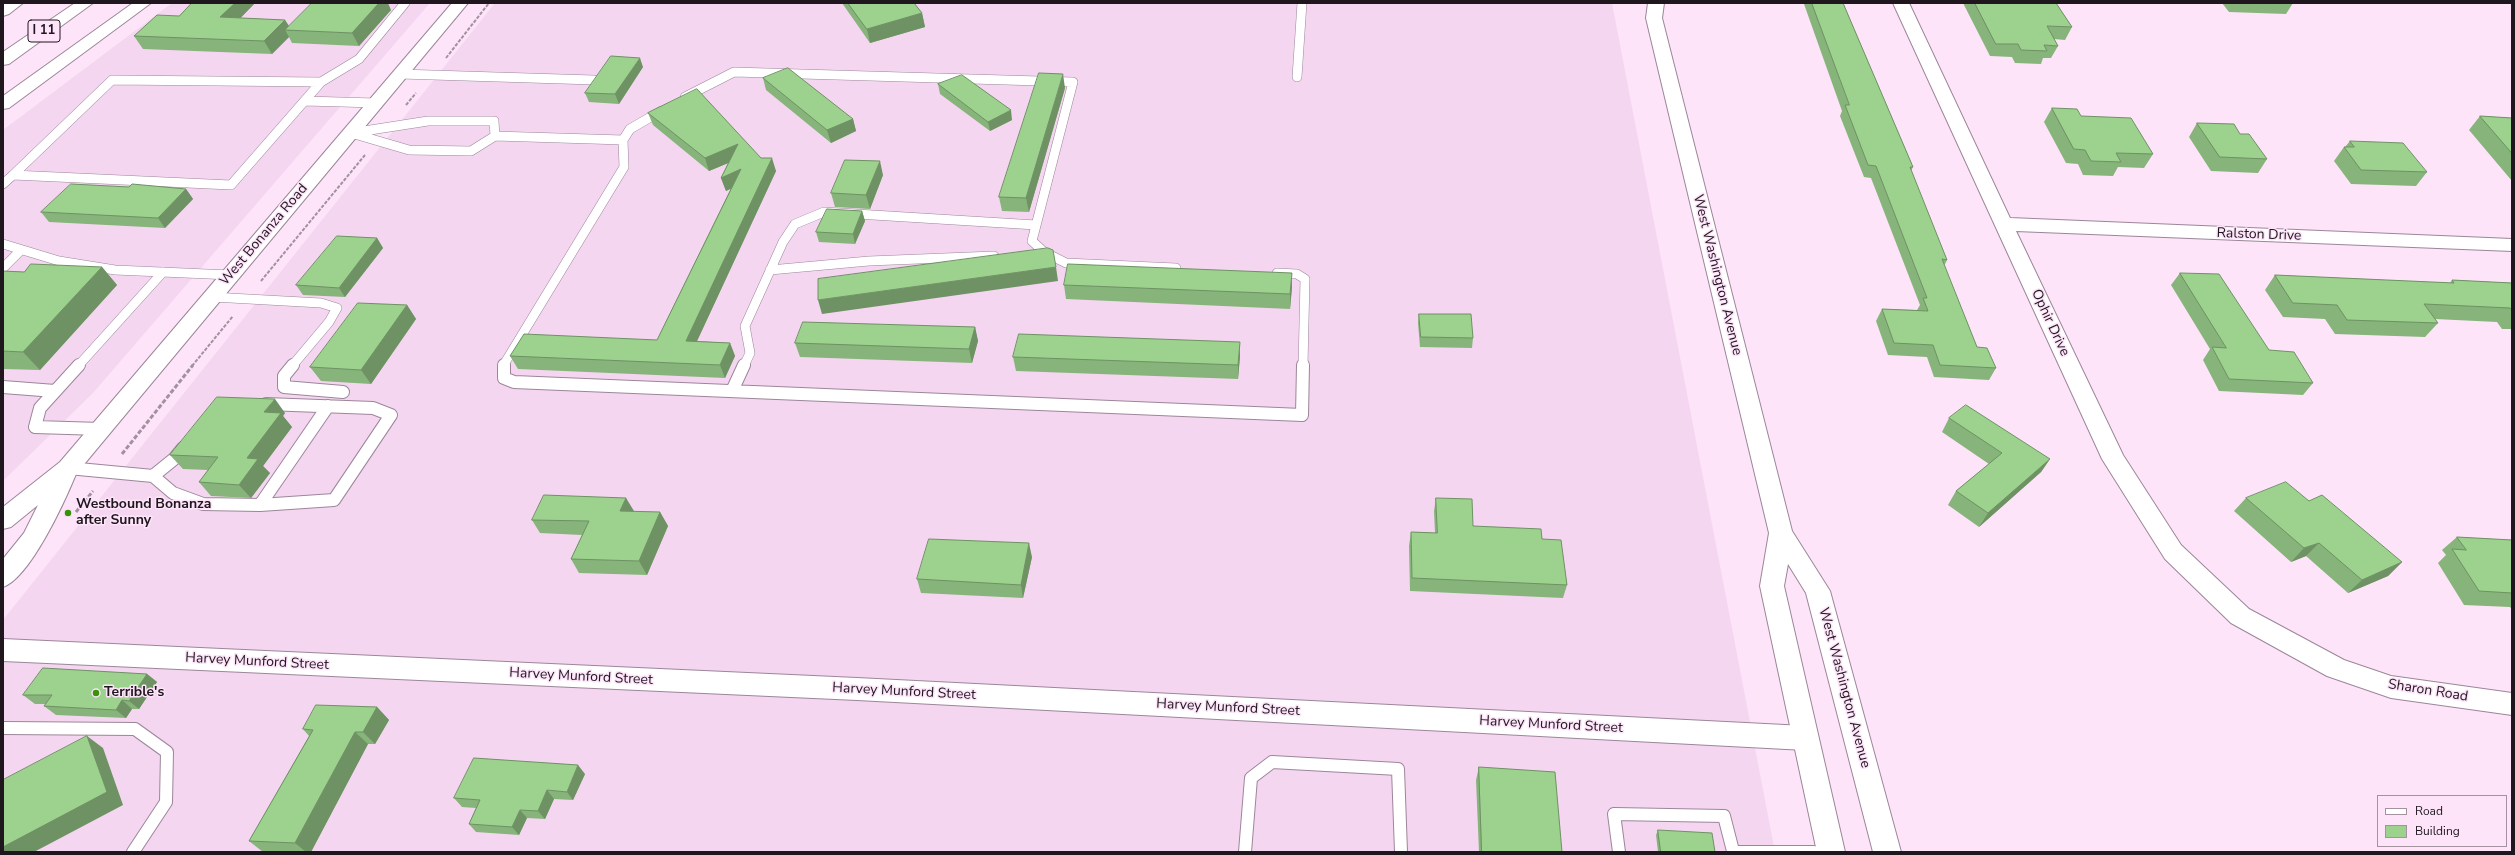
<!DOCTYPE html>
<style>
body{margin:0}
#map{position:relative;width:2515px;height:855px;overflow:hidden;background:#fde4f9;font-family:"Nunito Sans",sans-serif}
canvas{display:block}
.frame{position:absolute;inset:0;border:4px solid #1f161e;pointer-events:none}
.legend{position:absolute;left:2377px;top:795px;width:130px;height:52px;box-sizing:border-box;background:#fde4f9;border:1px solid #a492a1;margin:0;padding:5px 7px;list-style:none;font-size:12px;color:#1f161e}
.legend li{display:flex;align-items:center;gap:8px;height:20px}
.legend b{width:20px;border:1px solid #a492a1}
</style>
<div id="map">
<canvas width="2515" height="855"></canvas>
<div class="frame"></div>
<ul class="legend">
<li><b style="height:5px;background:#fff"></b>Road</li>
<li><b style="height:11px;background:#9dd18e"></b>Building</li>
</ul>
</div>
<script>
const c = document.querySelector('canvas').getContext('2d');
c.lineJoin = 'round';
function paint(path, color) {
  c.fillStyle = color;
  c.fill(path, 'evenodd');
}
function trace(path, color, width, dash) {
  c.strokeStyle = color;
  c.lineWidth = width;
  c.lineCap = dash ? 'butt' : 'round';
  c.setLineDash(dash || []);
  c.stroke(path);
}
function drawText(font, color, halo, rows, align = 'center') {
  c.font = font + ' "Nunito Sans",sans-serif';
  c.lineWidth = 3;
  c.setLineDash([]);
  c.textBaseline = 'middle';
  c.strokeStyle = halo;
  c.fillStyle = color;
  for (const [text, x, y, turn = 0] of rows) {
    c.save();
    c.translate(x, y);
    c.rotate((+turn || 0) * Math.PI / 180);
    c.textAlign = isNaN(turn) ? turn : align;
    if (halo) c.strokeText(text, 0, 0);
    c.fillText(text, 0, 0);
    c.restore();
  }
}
paint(new Path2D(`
 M 172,3 L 430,3 L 93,393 L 3,481 L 3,130 Z
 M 495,3 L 1612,3 L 1775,852 L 3,852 L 3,620 Z`), '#f5d6f1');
const serviceFar1 = new Path2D(`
 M 400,74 L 594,80
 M 1297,77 L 1302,3
 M 112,80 L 321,82 L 231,185 L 13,175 Z
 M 321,82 L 359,59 L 405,3
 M 685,97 L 734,72 L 1073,82 L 1032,241 L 1044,252 L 1066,263 L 1176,268
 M 305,101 L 376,103
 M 428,121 L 494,121 L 495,136 L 471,151 L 409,150 L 351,133 Z
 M 495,136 L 623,140 L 630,129 L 661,111
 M 3,184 L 13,175
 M 3,244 L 59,261 L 115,270 L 231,275
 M 3,268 L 21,250
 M 770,270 L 869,261 L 994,256
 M 1277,273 L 1297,274 L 1305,279 L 1303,366
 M 212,297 L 321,303 L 337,308 L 329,322 L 292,366
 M 78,366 L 163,272
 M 503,366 L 624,167 L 623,140
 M 744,366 L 750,353 L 745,326 L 783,242 L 795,224 L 824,212 L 1036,225`);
const service = new Path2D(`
 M 79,365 L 40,408 L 35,427 L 101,429
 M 293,365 L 284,376 L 284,387 L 343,392
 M 504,365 L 504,378 L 514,382 L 1302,415 L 1303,365
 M 3,387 L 55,391
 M 732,391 L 744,365
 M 68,468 L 153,476 L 173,493 L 203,504 L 260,505 L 334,500 L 391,415 L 373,408 L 266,404
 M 153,476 L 174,459 L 183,448
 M 260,505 L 328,406
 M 3,728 L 135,729 L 167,752 L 166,802 L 133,852
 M 1245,852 L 1251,778 L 1272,762 L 1398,769 L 1401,852
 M 1619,852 L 1614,814 L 1724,816 L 1733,851
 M 1733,852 L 1814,852`);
const minor = new Path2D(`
 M 1893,3 L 1909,3 L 2010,218 L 2512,239 L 2512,251 L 2016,231 L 2123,455 L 2181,545 L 2249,609 L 2344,660 L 2391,676 L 2512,693 L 2512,715 L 2391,698 L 2327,676 L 2231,623 L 2165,559 L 2102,459 Z
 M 3,639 L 857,678 L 1805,726 L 1814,730 L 1818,738 L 1814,746 L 1805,750 L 857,700 L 3,661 Z`);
const secondary = new Path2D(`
 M 452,3 L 468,3 L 76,474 C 65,501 30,578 3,587 L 3,559 L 24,533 L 38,505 L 11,527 L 3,529 L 3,507 L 60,462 Z`);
const primary = new Path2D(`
 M 1648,3 L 1664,3 L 1662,18 L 1792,531 L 1830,591 L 1901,852 L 1873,852 L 1806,593 L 1788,564 L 1784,586 L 1845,852 L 1817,852 L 1760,586 L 1769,533 L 1646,18 Z`);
const motorway = new Path2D(`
 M 23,3 L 9,14 L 3,16 L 4,3 Z
 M 75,3 L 93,3 L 9,64 L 3,65 L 3,52 Z
 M 133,3 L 151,3 L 9,108 L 3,109 L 3,96 Z`);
trace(serviceFar1, '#9c8699', 10);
trace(service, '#9c8699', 14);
trace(minor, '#9c8699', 2);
trace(secondary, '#9c8699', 2);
trace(primary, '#9c8699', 2);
trace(motorway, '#9c8699', 2);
trace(new Path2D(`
 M 446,58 L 489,3
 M 406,105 L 416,93
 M 261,281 L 365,155
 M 192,366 L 233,316`), '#a390a0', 2, [3.5, 1.5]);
trace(new Path2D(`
 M 122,454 L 193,365
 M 76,512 L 93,491`), '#a390a0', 3, [4.5, 2]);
trace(serviceFar1, '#fff', 9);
trace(service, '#fff', 12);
paint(minor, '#fff');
paint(secondary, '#fff');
paint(primary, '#fff');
paint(motorway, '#fff');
paint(new Path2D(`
 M 192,3 L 255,3 L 240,18 L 285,20 L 289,26 L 391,10 L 359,46 L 292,43 L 289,37 L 272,54 L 143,49 L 134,36 L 179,16 Z
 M 842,3 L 914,3 L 922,13 L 925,27 L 870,43 Z
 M 1796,3 L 1843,3 L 1913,167 L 1911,171 L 1947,260 L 1944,266 L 1977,347 L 1996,368 L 1989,380 L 1934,377 L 1927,357 L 1888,355 L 1876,321 L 1882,309 L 1917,310 L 1920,305 L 1871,178 L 1864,177 L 1840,116 L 1842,111 L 1804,4 L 1796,4 Z
 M 1963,3 L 2056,3 L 2072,27 L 2065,40 L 2054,39 L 2058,46 L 2051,58 L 2043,58 L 2041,64 L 2015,63 L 2012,57 L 1990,56 Z
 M 2222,3 L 2293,3 L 2286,14 L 2229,12 Z
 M 643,67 L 619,104 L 589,102 L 585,93 Z
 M 763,78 L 853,119 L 856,131 L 831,143 L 766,90 Z
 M 938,84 L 1012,120 L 990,131 L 940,94 Z
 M 1065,88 L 1029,212 L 1002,211 L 999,197 Z
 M 2052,108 L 2081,116 L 2153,154 L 2144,168 L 2118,167 L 2113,176 L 2083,175 L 2078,164 L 2066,163 L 2044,122 Z
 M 648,113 L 761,158 L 776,171 L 697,341 L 730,343 L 735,356 L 725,378 L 518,369 L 510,356 L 657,340 L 731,188 L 726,191 L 721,178 L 728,163 L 709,171 L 653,125 Z
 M 2480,116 L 2512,118 L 2512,181 L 2469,130 Z
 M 2197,123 L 2240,134 L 2267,159 L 2258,173 L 2211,171 L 2189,137 Z
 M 2350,141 L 2427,172 L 2416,186 L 2351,184 L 2334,161 L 2344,147 L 2345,147 Z
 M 883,175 L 870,209 L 835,207 L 831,193 Z
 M 129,187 L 186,189 L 193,199 L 165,228 L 49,222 L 41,212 Z
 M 862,211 L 865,221 L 855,244 L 819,242 L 816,232 Z
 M 377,238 L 383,248 L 345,297 L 303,295 L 296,285 Z
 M 102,267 L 117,285 L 40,370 L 3,369 L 3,271 L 24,272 Z
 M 2180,273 L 2269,350 L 2313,383 L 2303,395 L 2219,391 L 2203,360 L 2210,349 L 2171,285 Z
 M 2275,275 L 2450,283 L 2452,280 L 2512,283 L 2512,329 L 2502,329 L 2497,322 L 2435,319 L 2438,323 L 2425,337 L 2335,334 L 2325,319 L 2283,317 L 2265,290 Z
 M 1064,285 L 1292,287 L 1290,309 L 1066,299 Z
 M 407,305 L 416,319 L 371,384 L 321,381 L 310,367 Z
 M 1419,314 L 1473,338 L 1472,348 L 1420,347 L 1418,323 Z
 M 975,327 L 978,341 L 972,363 L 800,357 L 795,343 Z
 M 1240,356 L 1238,379 L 1016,371 L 1013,357 Z
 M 285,413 L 283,416 L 292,427 L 263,466 L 270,473 L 251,498 L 211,496 L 199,482 L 208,470 L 183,469 L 170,455 Z
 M 1949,418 L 2050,459 L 2041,472 L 1979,527 L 1948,505 L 1956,491 L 1989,464 L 1942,432 Z
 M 626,498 L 633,512 L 660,512 L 668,526 L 647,575 L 579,573 L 571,559 L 582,535 L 540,533 L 532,520 Z
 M 1436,498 L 1473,526 L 1542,539 L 1567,585 L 1563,598 L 1410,591 L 1409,546 L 1411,532 L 1435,533 L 1434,511 Z
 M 2246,498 L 2309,501 L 2402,562 L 2388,576 L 2348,593 L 2306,556 L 2291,562 L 2234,511 Z
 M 2457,537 L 2512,540 L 2512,610 L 2510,607 L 2464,605 L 2438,563 L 2446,555 L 2442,550 Z
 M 1032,557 L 1023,598 L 921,593 L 917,579 Z
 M 147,674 L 157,682 L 139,709 L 132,709 L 126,718 L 56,715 L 44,706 L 46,704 L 35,704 L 23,695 Z
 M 377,707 L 389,720 L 375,744 L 368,744 L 311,852 L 263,852 L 249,841 L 309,736 L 303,729 Z
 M 1479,767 L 1562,852 L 1479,852 L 1476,780 Z
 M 585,774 L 573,800 L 554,799 L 545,819 L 527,818 L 519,835 L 476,832 L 469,824 L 476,808 L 462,807 L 454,798 Z
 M 1658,830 L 1715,852 L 1658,852 L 1656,835 Z`), '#87b47a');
paint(new Path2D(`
 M 235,3 L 255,3 L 229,30 L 220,17 Z
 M 374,3 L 388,3 L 391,10 L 359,46 L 352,33 Z
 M 922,13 L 925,27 L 870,43 L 867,29 Z
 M 285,20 L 292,31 L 285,30 L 289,37 L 272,54 L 264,41 Z
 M 640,58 L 643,67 L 619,104 L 615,94 Z
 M 1063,74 L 1065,88 L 1029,212 L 1026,198 Z
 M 1011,110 L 1012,120 L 990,131 L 988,122 Z
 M 853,119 L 856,131 L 831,143 L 827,130 Z
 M 738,144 L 743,157 L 709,171 L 705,158 Z
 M 772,158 L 776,171 L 691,354 L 686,341 Z
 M 880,161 L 883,175 L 870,209 L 866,195 Z
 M 741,169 L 746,182 L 726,191 L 721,178 Z
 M 186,189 L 193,199 L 165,228 L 158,218 Z
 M 862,211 L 865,221 L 855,244 L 853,234 Z
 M 377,238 L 383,248 L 345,297 L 339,288 Z
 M 102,267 L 117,285 L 40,370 L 23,352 Z
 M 1056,267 L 1058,281 L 822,314 L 818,300 Z
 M 1292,273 L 1292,287 L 1290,309 L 1290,294 Z
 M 407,305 L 416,319 L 371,384 L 361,370 Z
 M 975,327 L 978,341 L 972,363 L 969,349 Z
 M 1240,342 L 1240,356 L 1238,379 L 1238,365 Z
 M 730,343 L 735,356 L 725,378 L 720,365 Z
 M 275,399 L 285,413 L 283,416 L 292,427 L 263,466 L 270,473 L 251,498 L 239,485 L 247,458 L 264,412 Z
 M 2050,459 L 2041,472 L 1979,527 L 1988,513 Z
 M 626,498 L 634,511 L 627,525 L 620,511 Z
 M 660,512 L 668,526 L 647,575 L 639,561 Z
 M 1029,543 L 1032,557 L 1023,598 L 1021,585 Z
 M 2319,543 L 2306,556 L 2291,562 L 2304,548 Z
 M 2402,562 L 2388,576 L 2348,593 L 2362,580 Z
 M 147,674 L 157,682 L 139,709 L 129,701 Z
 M 122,700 L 132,709 L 126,718 L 116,710 Z
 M 377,707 L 389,720 L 375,744 L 363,732 Z
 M 355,732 L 368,744 L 311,852 L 306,852 L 295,843 Z
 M 87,736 L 103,748 L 123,805 L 34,852 L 3,852 L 3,847 Z
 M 578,765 L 585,774 L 573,800 L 567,792 Z
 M 547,790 L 554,799 L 545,819 L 538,811 Z
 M 520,810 L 527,818 L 519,835 L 512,827 Z`), '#6e9263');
const building = new Path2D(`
 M 192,3 L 235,3 L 220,17 L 285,20 L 264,41 L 134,36 L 157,15 L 179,16 Z
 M 312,3 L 379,3 L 352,33 L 285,30 Z
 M 848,3 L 914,3 L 922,13 L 867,29 Z
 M 1812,3 L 1843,3 L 1913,167 L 1910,167 L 1947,260 L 1942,259 L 1977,347 L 1987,348 L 1996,368 L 1940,365 L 1933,345 L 1894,343 L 1882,309 L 1928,311 L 1923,298 L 1927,298 L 1876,166 L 1868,165 L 1845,105 L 1849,105 Z
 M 1975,3 L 2056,3 L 2072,27 L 2047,26 L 2058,46 L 2044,45 L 2047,51 L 2021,50 L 2018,44 L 1996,44 Z
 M 611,56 L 640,58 L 615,94 L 585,93 Z
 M 788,68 L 853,119 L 827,130 L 763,78 Z
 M 1039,73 L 1063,74 L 1026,198 L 999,197 Z
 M 962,75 L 1011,110 L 988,122 L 938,84 Z
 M 697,89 L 761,158 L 772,158 L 686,341 L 730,343 L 720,365 L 510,356 L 524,334 L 657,340 L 741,169 L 721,178 L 738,144 L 705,158 L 648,113 Z
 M 2052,108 L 2077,109 L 2081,116 L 2131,118 L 2153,154 L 2116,153 L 2121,162 L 2091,161 L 2085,150 L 2074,149 Z
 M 2480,116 L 2512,118 L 2512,153 Z
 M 2197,123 L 2234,124 L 2240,134 L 2249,134 L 2267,159 L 2220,157 Z
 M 2350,141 L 2403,143 L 2427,172 L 2361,170 L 2344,147 L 2354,147 Z
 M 845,160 L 880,161 L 866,195 L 831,193 Z
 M 71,184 L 129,187 L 132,184 L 186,189 L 158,218 L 41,212 Z
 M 827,209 L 862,211 L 853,234 L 816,232 Z
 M 337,236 L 377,238 L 339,288 L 296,285 Z
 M 1048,248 L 1053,250 L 1056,267 L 818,300 L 818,279 Z
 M 31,264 L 102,267 L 23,352 L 3,351 L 3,271 L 24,272 Z
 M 1068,264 L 1292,273 L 1290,294 L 1064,285 Z
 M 2180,273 L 2219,274 L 2269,350 L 2294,352 L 2313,383 L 2229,379 L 2212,347 L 2226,348 Z
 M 2275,275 L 2454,283 L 2452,280 L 2512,283 L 2512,310 L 2510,308 L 2424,304 L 2438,323 L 2347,320 L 2337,305 L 2293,303 Z
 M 358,303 L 407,305 L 361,370 L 310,367 Z
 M 1419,314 L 1471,314 L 1473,338 L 1421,337 Z
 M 803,322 L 975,327 L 969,349 L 795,343 Z
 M 1019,334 L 1240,342 L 1238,365 L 1013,357 Z
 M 217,397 L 275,399 L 264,412 L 281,413 L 247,458 L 258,459 L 239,485 L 199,482 L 218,457 L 170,455 Z
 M 1966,405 L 2050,459 L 1988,513 L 1956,491 L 2002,453 L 1949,418 Z
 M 2286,482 L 2309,501 L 2322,495 L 2402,562 L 2362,580 L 2319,543 L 2304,548 L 2246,498 Z
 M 544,495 L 626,498 L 620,511 L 660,512 L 639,561 L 571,559 L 589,521 L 532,520 Z
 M 1436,498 L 1472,499 L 1473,526 L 1541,529 L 1542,539 L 1561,540 L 1567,585 L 1412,578 L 1411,532 L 1437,533 Z
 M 2457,537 L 2512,540 L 2512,593 L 2479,591 L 2452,549 L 2466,550 Z
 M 929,539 L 1029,543 L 1021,585 L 917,579 Z
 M 43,668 L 147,674 L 129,701 L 122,700 L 116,710 L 44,706 L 52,695 L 23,695 Z
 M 316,705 L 377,707 L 363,732 L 355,732 L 295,843 L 249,841 L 313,730 L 303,729 Z
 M 87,736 L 107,792 L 3,847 L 3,780 Z
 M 474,758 L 578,765 L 567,792 L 547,790 L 538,811 L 520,810 L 512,827 L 469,824 L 480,800 L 454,798 Z
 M 1479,767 L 1555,772 L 1562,852 L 1482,852 Z
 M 1658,830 L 1712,833 L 1715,852 L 1661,852 Z`);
paint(building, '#9dd18e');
trace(building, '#6e9263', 1);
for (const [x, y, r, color] of [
 [68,513,4,"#37930b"],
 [96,693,4,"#37930b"]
]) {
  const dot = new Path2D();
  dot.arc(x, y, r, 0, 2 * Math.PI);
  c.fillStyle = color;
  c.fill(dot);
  trace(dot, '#fde4f9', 1.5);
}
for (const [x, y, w] of [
 [44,31,32]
]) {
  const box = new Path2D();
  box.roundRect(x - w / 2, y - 11, w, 22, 3);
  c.fillStyle = '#fde4f9';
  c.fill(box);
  trace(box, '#1f161e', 1);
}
drawText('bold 13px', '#1f161e', null, [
 ["I 11",44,31]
]);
drawText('14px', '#1f161e', '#fde4f9', [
 ["West Bonanza Road",264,235,-50],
 ["Ralston Drive",2259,235,2],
 ["West Washington Avenue",1717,275,76],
 ["Ophir Drive",2050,323,65],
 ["Harvey Munford Street",257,662,3],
 ["Harvey Munford Street",581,677,3],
 ["West Washington Avenue",1844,688,75],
 ["Sharon Road",2428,691,9],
 ["Harvey Munford Street",904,692,3],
 ["Harvey Munford Street",1228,708,3],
 ["Harvey Munford Street",1551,725,3]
]);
drawText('bold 14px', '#1f161e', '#fde4f9', [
 ["Westbound Bonanza",76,505],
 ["after Sunny",76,521],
 ["Terrible's",104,693]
], 'left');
</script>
